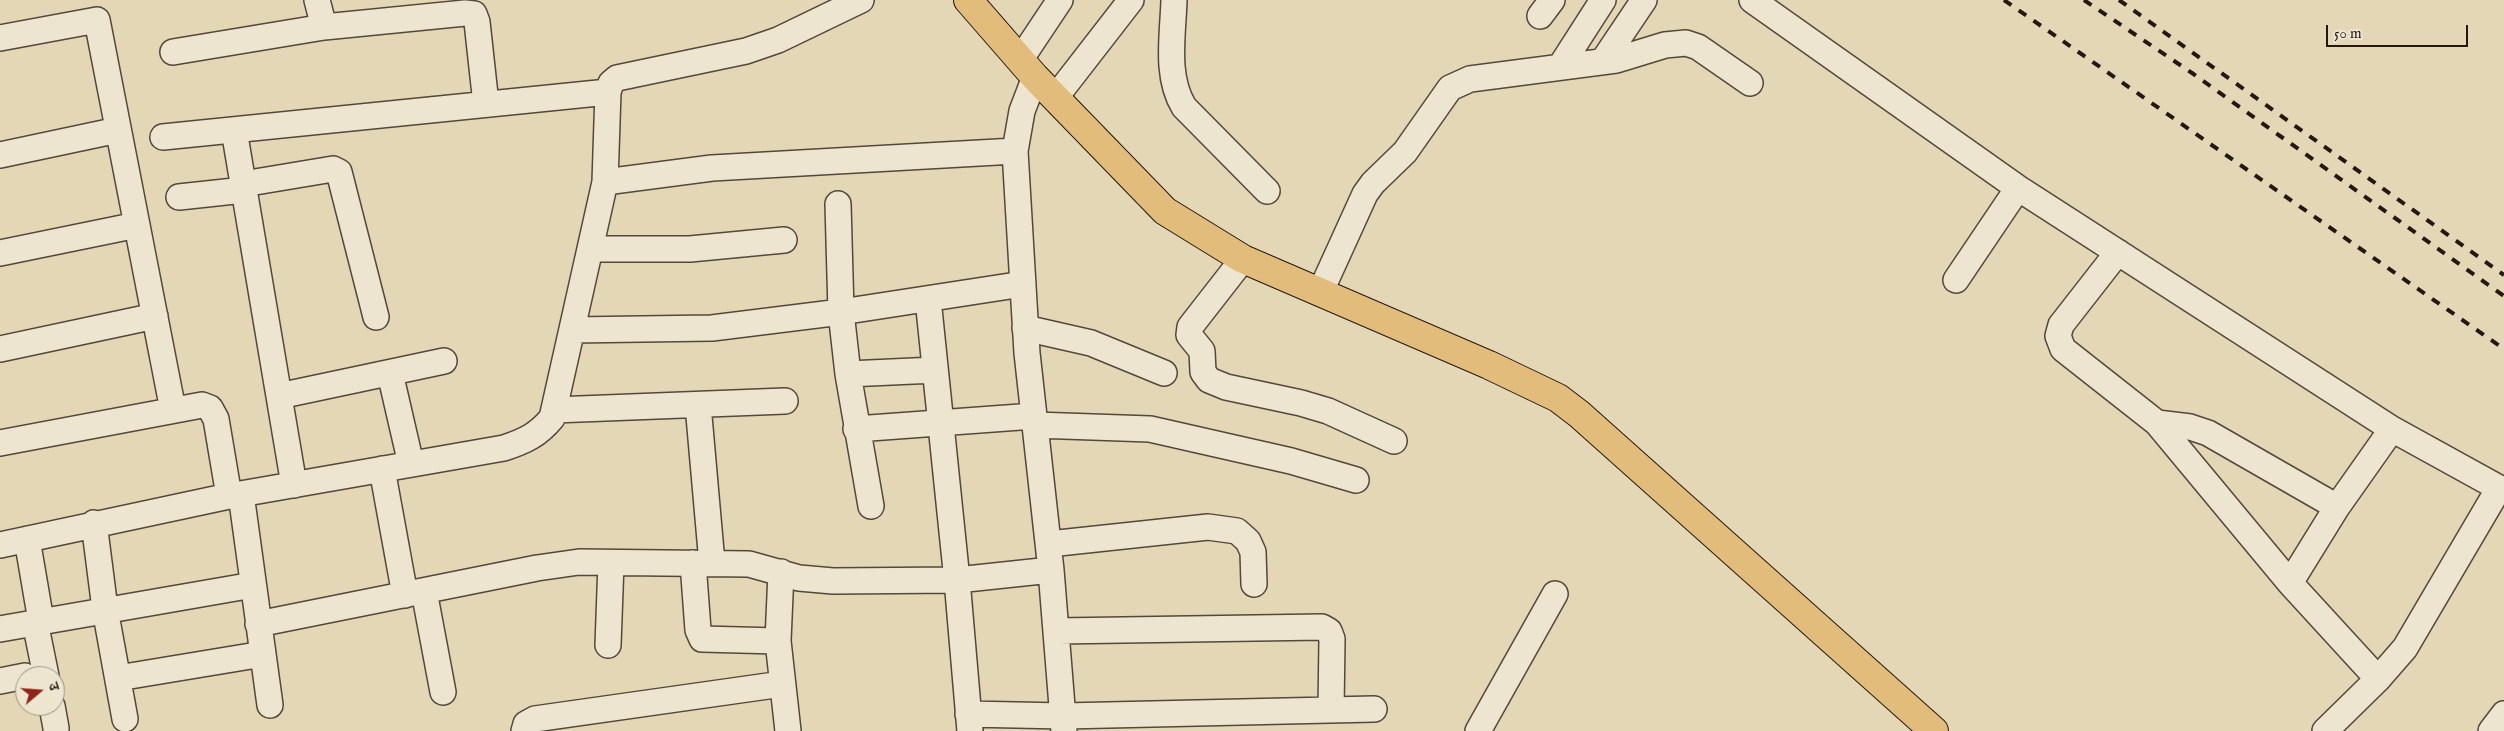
<!DOCTYPE html>
<meta charset="utf-8">
<style>
body{margin:0}
#map{position:relative;width:2504px;height:731px;overflow:hidden;background:#e4d7b6;font-family:"IM FELL English","Noto Serif Devanagari",serif}
canvas{display:block}
.north{position:absolute;left:15px;top:666px;width:50px;height:50px;box-sizing:border-box;background:#ede5d0;border:1px solid #9c9383;border-radius:50%;rotate:72deg;font-size:14px;font-weight:700;line-height:20px;text-align:center;color:#231810}
.north::after{content:'';display:block;margin:auto;width:18px;height:22px;background:#8f2418;clip-path:polygon(50% 0,100% 100%,50% 72%,0 100%)}
.scale{position:absolute;left:2326px;top:25px;width:142px;height:22px;box-sizing:border-box;border:2px solid #231810;border-top:0;padding-left:6px;font-size:15px;line-height:18px;white-space:nowrap;color:#231810;-webkit-text-stroke:4px #ede5d0;paint-order:stroke}
</style>
<div id="map">
<canvas width="2504" height="731"></canvas>
<div class="north">उ</div>
<div class="scale">50 m</div>
</div>
<script>
const c = document.querySelector('canvas').getContext('2d');
c.lineJoin = 'round';
function trace(path, color, width, dash) {
  c.strokeStyle = color;
  c.lineWidth = width;
  c.lineCap = dash ? 'butt' : 'round';
  c.setLineDash(dash || []);
  c.stroke(path);
}
const minor = new Path2D(`
 M 317,0 L 324,27
 M 1174,0 C 1173,35 1165,76 1184,107 L 1267,191
 M 1752,0 L 2018,188 L 2392,429 L 2499,488 L 2405,648 L 2378,679 L 2325,731
 M 1540,16 L 1552,0
 M 0,38 L 97,20 L 173,410
 M 173,52 L 324,27 L 465,13 L 474,14 L 477,22 L 486,104
 M 1020,60 L 1060,0
 M 1603,61 L 1644,0
 M 1560,67 L 1603,0
 M 1035,77 L 1022,111 L 1015,151 L 1027,353 L 1051,570 L 1064,731
 M 1055,98 L 1131,0
 M 234,130 L 294,485
 M 163,137 L 608,92
 M 0,155 L 118,130
 M 605,182 L 712,168 L 1015,151
 M 243,184 L 333,169 L 339,172 L 376,317
 M 179,197 L 244,190
 M 838,204 L 841,312 L 848,374 L 871,506
 M 590,249 L 690,249 L 784,240
 M 2118,252 L 2061,325 L 2058,336 L 2063,349 L 2157,423 L 2190,427 L 2208,433 L 2337,507
 M 0,253 L 137,225
 M 1243,259 L 1190,327 L 1189,335 L 1202,351 L 1203,372 L 1209,380 L 1226,387 L 1301,403 L 1328,411 L 1394,441
 M 1956,280 L 2018,188
 M 1320,293 L 1365,194 L 1373,183 L 1405,152 L 1450,88 L 1470,79 L 1616,60 L 1665,45 L 1686,43 L 1698,47 L 1750,83
 M 928,299 L 957,580 L 970,731
 M 1025,328 L 1091,343 L 1164,373
 M 572,330 L 712,328 L 841,312 L 1023,284
 M 0,349 L 155,316
 M 390,373 L 411,464
 M 848,374 L 935,370
 M 279,396 L 444,361
 M 698,405 L 712,563
 M 554,410 L 785,401
 M 2157,423 L 2290,583 L 2378,679
 M 1035,425 L 1150,429 L 1291,461 L 1356,480
 M 856,429 L 1034,416
 M 0,443 L 202,405 L 210,408 L 216,419 L 229,496
 M 382,469 L 405,595
 M 241,494 L 270,705
 M 94,523 L 105,609 L 125,719
 M 27,539 L 41,621
 M 1049,544 L 1208,527 L 1237,531 L 1248,541 L 1253,552 L 1254,584
 M 0,545 L 229,496 L 504,448 C 525,441 538,435 552,418 L 605,182 L 608,92 L 611,83 L 617,78 L 746,51 L 778,40 L 861,0
 M 693,563 L 698,630 L 702,639 L 778,641
 M 781,572 L 778,641 L 788,731
 M 2290,583 L 2337,507 L 2392,429
 M 424,591 L 443,692
 M 35,622 L 46,676
 M 258,624 L 537,568 L 579,562 L 749,564 L 799,578 L 833,581 L 957,580 L 1051,570
 M 0,629 L 253,585
 M 1057,631 L 1322,627 L 1329,631 L 1332,639 L 1331,710
 M 608,645 L 611,563
 M 118,678 L 263,654
 M 0,681 L 25,676
 M 52,706 L 56,728
 M 968,714 L 1064,716 L 1374,709
 M 524,731 L 526,724 L 535,719 L 782,684
 M 1478,731 L 1555,594
 M 2491,731 L 2504,714`);
const major = new Path2D(`
 M 968,0 L 1035,77 L 1165,211 L 1243,259 L 1489,365 L 1558,398 L 1579,414 L 1934,731`);
trace(minor, '#53483a', 28);
trace(major, '#231810', 30);
trace(minor, '#ede5d0', 25);
trace(major, '#e2bc7b', 28);
trace(new Path2D(`
 M 2004,0 L 2504,349
 M 2084,0 L 2192,73 L 2504,296
 M 2119,0 L 2504,275`), '#231810', 4, [9, 9]);
</script>
